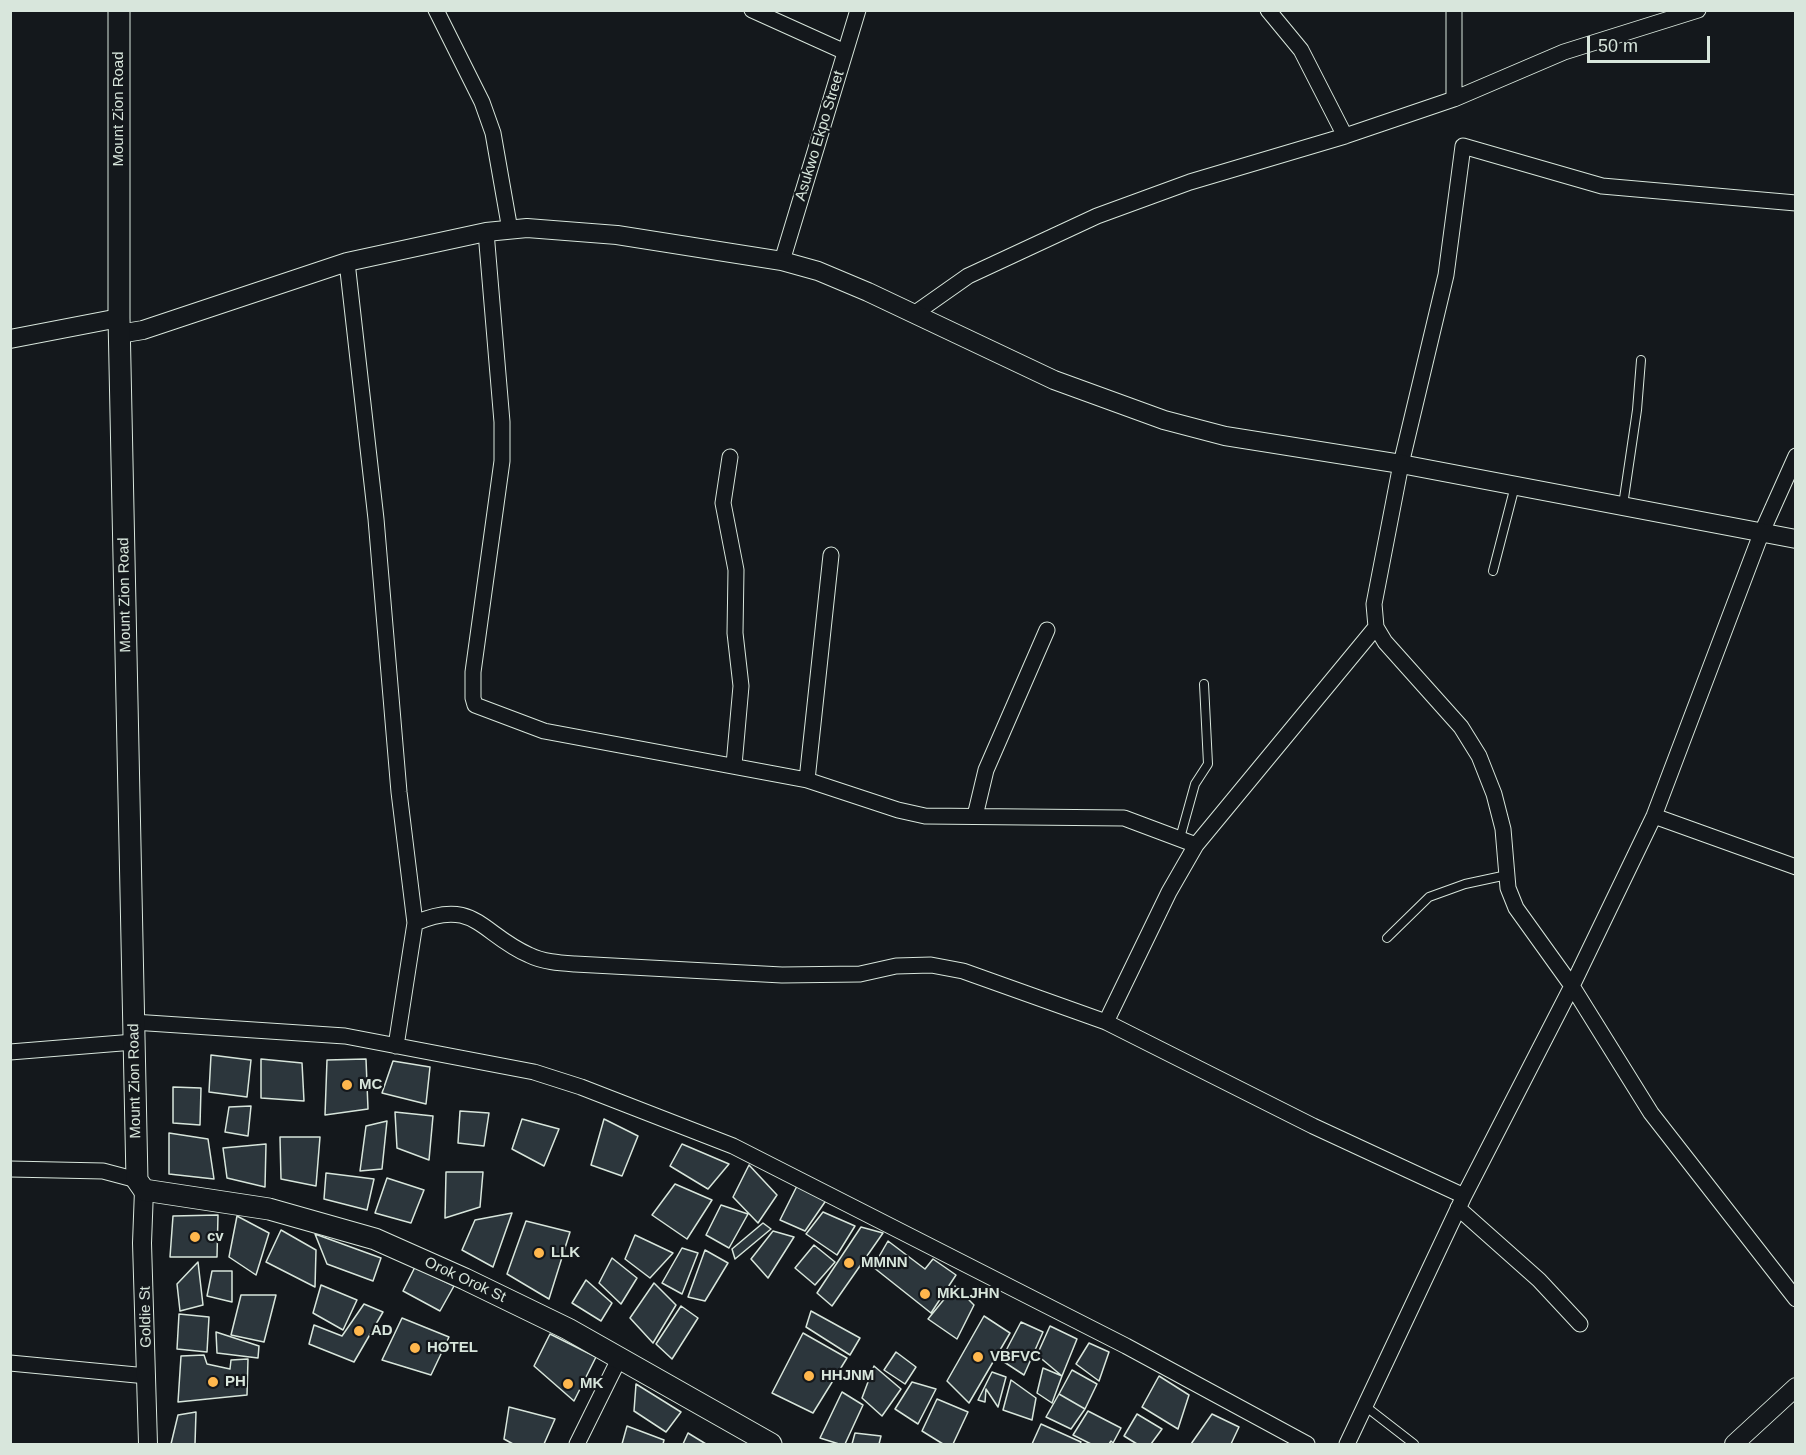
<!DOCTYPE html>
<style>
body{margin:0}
#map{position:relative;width:1806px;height:1455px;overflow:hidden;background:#14181c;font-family:Helvetica,sans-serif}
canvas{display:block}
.frame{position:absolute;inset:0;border:12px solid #d8e6dc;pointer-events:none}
.scale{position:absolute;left:1587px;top:36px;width:123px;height:27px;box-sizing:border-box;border:3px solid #d8e6dc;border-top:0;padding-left:8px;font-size:18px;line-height:21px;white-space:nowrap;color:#d8e6dc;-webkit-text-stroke:4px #14181c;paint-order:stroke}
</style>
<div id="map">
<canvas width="1806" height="1455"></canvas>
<div class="frame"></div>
<div class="scale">50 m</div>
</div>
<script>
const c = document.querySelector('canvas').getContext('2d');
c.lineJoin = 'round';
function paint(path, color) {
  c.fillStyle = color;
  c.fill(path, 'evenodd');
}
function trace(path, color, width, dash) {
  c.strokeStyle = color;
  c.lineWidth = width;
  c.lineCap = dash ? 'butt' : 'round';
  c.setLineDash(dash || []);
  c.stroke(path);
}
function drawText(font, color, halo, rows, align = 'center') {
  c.font = font + ' Helvetica,sans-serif';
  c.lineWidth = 4.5;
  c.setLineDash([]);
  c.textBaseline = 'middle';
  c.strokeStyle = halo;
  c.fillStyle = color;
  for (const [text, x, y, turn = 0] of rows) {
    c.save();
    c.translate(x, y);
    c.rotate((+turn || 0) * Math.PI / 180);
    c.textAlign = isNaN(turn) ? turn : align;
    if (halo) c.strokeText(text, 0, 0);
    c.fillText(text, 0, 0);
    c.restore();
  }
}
const building = new Path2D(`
 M 211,1055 L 251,1060 L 247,1097 L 209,1092 Z
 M 261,1059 L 302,1063 L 304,1101 L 261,1098 Z
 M 366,1059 L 368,1109 L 325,1115 L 327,1060 Z
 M 393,1061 L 430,1067 L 426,1104 L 382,1093 Z
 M 173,1087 L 201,1088 L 200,1125 L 173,1123 Z
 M 251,1106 L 248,1136 L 225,1132 L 229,1107 Z
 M 460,1111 L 489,1113 L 484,1146 L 458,1143 Z
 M 395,1112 L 433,1116 L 429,1160 L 397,1148 Z
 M 522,1119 L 559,1129 L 544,1166 L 512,1149 Z
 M 604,1119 L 638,1136 L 622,1176 L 591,1165 Z
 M 387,1121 L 382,1169 L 360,1171 L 366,1126 Z
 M 169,1133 L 208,1139 L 214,1179 L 169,1174 Z
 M 280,1137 L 320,1137 L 316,1186 L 281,1179 Z
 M 266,1144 L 265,1187 L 227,1178 L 223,1148 Z
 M 682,1144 L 729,1164 L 708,1189 L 670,1166 Z
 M 749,1165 L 777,1195 L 758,1223 L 733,1197 Z
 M 446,1172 L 483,1172 L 480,1207 L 445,1218 Z
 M 326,1173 L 374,1179 L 367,1210 L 324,1199 Z
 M 387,1178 L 424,1190 L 411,1223 L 375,1213 Z
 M 675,1184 L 712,1200 L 687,1239 L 652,1215 Z
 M 797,1186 L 827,1199 L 805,1231 L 780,1220 Z
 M 721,1205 L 748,1214 L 729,1248 L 706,1235 Z
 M 823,1212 L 855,1226 L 837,1255 L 806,1234 Z
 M 512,1213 L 493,1267 L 462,1250 L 475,1220 Z
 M 218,1215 L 217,1257 L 170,1257 L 173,1216 Z
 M 237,1216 L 269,1233 L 256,1275 L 229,1257 Z
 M 526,1221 L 570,1232 L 549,1299 L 507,1274 Z
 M 763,1223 L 771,1229 L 735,1259 L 732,1249 Z
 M 861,1227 L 883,1233 L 832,1306 L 817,1293 Z
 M 281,1230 L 316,1250 L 315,1287 L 266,1262 Z
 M 773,1231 L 794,1237 L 768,1278 L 751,1259 Z
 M 315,1234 L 381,1258 L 373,1281 L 327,1264 Z
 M 635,1235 L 673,1253 L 650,1278 L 625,1259 Z
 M 888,1241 L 925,1269 L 933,1259 L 956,1275 L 931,1313 L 873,1267 Z
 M 814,1245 L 835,1262 L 815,1285 L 795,1268 Z
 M 682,1248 L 698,1253 L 682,1294 L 662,1283 Z
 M 705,1250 L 728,1263 L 705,1301 L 688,1297 Z
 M 612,1258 L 637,1278 L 621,1304 L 599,1283 Z
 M 198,1262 L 203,1305 L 180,1311 L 177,1284 Z
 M 415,1267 L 454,1286 L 440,1311 L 403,1291 Z
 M 212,1271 L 232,1271 L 232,1302 L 207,1296 Z
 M 586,1280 L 612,1303 L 601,1321 L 572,1303 Z
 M 654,1283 L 676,1305 L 653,1343 L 630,1318 Z
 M 321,1285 L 357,1300 L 343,1330 L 313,1313 Z
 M 955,1286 L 974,1305 L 957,1339 L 928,1319 Z
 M 241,1295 L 276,1295 L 264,1342 L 231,1335 Z
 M 364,1304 L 383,1312 L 354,1362 L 309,1344 L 314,1325 L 342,1336 Z
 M 681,1306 L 698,1318 L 672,1359 L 656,1344 Z
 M 811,1311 L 860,1338 L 850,1355 L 806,1327 Z
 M 179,1314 L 209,1317 L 207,1352 L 177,1349 Z
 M 984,1316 L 1010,1333 L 969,1403 L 947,1381 Z
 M 402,1318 L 449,1337 L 431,1375 L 382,1360 Z
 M 1021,1322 L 1043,1332 L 1024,1375 L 1001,1360 Z
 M 1050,1326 L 1077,1339 L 1062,1376 L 1037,1355 Z
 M 216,1332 L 259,1346 L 258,1358 L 217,1353 Z
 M 803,1333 L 847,1358 L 813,1413 L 772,1393 Z
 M 550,1334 L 596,1357 L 574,1401 L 534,1366 Z
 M 1089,1343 L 1109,1352 L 1099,1381 L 1076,1364 Z
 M 896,1352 L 916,1367 L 905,1384 L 884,1370 Z
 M 204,1355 L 207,1364 L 230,1369 L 231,1360 L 248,1359 L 247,1395 L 178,1402 L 181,1356 Z
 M 874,1366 L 901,1389 L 882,1416 L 862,1398 Z
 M 1043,1368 L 1062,1376 L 1052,1403 L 1037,1393 Z
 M 1072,1370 L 1097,1384 L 1085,1409 L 1059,1394 Z
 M 992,1372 L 1006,1377 L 998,1407 L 986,1389 L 985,1402 L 978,1400 Z
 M 1159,1376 L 1189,1395 L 1178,1429 L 1142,1407 Z
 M 1011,1380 L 1036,1398 L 1032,1420 L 1003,1410 Z
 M 912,1382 L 936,1389 L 918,1424 L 895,1409 Z
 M 636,1384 L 681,1412 L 666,1432 L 634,1411 Z
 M 842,1392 L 863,1405 L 845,1444 L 839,1444 L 820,1438 Z
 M 1059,1394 L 1085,1409 L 1071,1429 L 1046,1417 Z
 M 937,1399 L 968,1412 L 953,1444 L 943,1444 L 922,1431 Z
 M 509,1407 L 555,1419 L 544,1444 L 513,1444 L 504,1439 Z
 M 1088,1411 L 1121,1428 L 1113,1443 L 1111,1441 L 1109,1444 L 1091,1444 L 1073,1435 Z
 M 196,1412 L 195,1444 L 171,1444 L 178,1415 Z
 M 1137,1414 L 1162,1429 L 1151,1444 L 1137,1444 L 1124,1436 Z
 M 1212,1414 L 1239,1427 L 1231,1444 L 1191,1444 Z
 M 1041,1424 L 1081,1442 L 1080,1444 L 1032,1444 Z
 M 627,1426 L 664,1440 L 663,1444 L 622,1444 Z
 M 688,1433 L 706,1444 L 683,1444 Z
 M 855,1433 L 881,1436 L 879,1444 L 852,1444 Z`);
paint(building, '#2c363c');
trace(building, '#d8e6dc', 1.5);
const service = new Path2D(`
 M 1623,505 L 1637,410 L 1641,360
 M 1493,571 L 1515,486
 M 1180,838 L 1195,784 L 1208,764 L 1204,684
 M 1387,938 L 1429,897 L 1465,884 L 1507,875
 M 1365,1406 L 1414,1444`);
const minor = new Path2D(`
 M 436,10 L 482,102 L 493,133 L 510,230
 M 752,10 L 845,52
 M 1268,10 L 1301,50 L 1345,136
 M 1454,99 L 1454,10
 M 1796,203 L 1602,186 L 1463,146 L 1446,275 L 1401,464 L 1374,604 L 1376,627 L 1385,642 L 1461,727 L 1479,756 L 1494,794 L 1503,829 L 1508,888 L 1516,908 L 1572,986 L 1651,1113 L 1796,1299
 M 486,232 L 502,422 L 502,461 L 473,672 L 473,698 L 475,705 L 544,731 L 807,780 L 898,810 L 925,816 L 1124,818 L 1196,845
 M 782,261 L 858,10
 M 347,262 L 376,519 L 399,792 L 415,923 L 396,1046
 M 914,314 L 968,276 L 1097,216 L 1190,182 L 1345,136 L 1454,99 L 1564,52 L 1698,10
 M 730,457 L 723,503 L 736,570 L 735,633 L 741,686 L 734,765
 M 807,780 L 831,555
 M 975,816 L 986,770 L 1047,630
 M 1654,816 L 1796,867
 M 415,923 C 475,897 481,934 529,955 C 543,962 560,963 575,964 L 782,975 L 860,974 L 896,966 L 931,965 L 963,971 L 1106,1022 L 1313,1126 L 1464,1196
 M 133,1022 L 345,1036 L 534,1072 L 581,1087 L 733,1146 L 1126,1346 L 1307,1444
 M 1106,1022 L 1169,892 L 1196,845 L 1376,627
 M 10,1052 L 134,1042
 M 10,1169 L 103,1171 L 137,1180
 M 1458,1208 L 1539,1280 L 1580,1324
 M 10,1363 L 147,1376
 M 577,1444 L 619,1359
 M 1347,1444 L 1464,1196 L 1572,986 L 1654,816 L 1761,534 L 1796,456`);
const tertiary = new Path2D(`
 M 119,334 L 143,330 L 347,262 L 486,232 L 527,228 L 617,235 L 782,261 L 818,271 L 868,292 L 1054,380 L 1164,420 L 1225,436 L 1401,464 L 1796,539
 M 10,339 L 119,318
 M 144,1190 L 142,1243 L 148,1444
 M 1734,1444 L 1796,1387`);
const secondary = new Path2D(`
 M 119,10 L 119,318 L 137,1180 L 144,1190 L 269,1209 L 375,1239 L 465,1279 L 568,1329 L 771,1444`);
trace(service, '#d8e6dc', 10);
trace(minor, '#d8e6dc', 17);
trace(tertiary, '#d8e6dc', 20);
trace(secondary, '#d8e6dc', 23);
trace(service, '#14181c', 8);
trace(minor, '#14181c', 15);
trace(tertiary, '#14181c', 18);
trace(secondary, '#14181c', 21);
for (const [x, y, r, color] of [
 [347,1085,6,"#ffb74d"],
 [195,1237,6,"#ffb74d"],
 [539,1253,6,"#ffb74d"],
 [849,1263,6,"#ffb74d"],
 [925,1294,6,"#ffb74d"],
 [359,1331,6,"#ffb74d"],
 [415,1348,6,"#ffb74d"],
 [978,1357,6,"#ffb74d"],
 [809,1376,6,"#ffb74d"],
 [213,1382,6,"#ffb74d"],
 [568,1384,6,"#ffb74d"]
]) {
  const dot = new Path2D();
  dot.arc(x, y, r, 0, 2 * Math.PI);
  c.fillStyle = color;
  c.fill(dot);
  trace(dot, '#14181c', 2);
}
drawText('15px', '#d8e6dc', '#14181c', [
 ["Mount Zion Road",119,109,-90],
 ["Asukwo Ekpo Street",820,136,-73],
 ["Mount Zion Road",125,595,-91],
 ["Mount Zion Road",135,1081,-91],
 ["Orok Orok St",465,1280,25],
 ["Goldie St",146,1317,-91]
]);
drawText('bold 15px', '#d8e6dc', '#14181c', [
 ["MC",359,1085],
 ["cv",207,1237],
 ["LLK",551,1253],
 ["MMNN",861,1263],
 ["MKLJHN",937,1294],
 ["AD",371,1331],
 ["HOTEL",427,1348],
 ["VBFVC",990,1357],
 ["HHJNM",821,1376],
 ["PH",225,1382],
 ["MK",580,1384]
], 'left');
</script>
